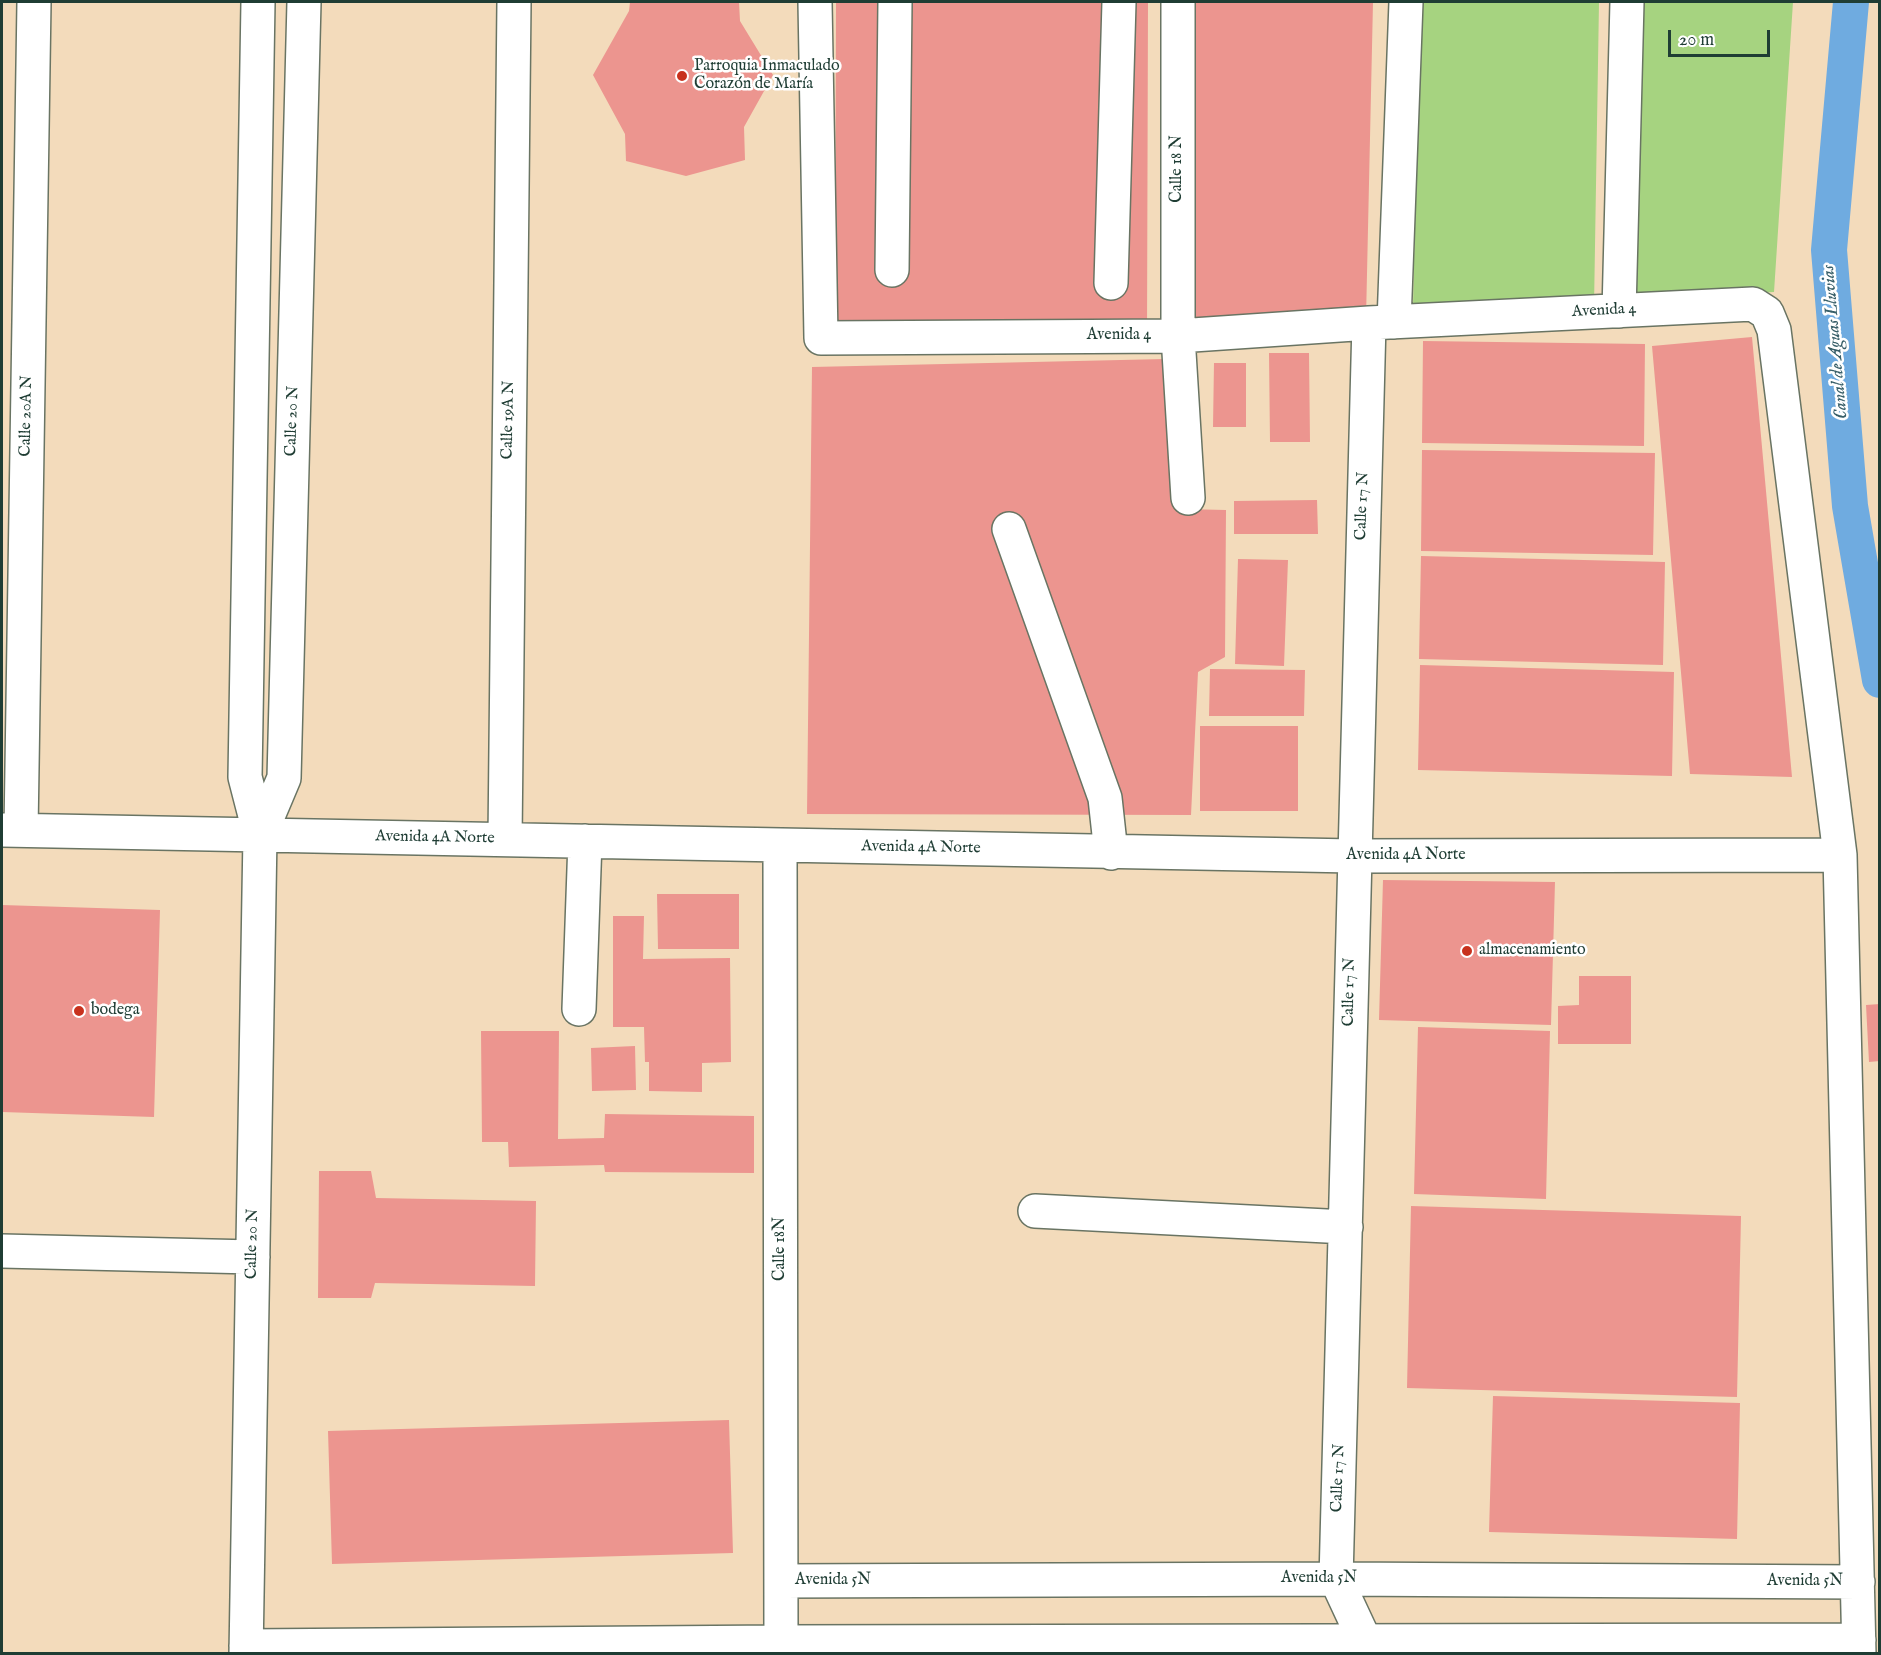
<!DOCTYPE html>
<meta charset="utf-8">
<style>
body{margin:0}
#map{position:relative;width:1881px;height:1655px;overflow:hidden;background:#f3dbbb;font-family:"IM FELL English",serif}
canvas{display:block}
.frame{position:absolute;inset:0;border:3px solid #1f3d34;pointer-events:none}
.scale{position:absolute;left:1668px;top:30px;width:102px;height:27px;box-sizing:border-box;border:3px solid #1f3d34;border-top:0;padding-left:8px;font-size:18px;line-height:21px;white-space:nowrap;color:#1f3d34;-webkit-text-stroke:4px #fff;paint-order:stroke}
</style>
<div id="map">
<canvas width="1881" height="1655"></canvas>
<div class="frame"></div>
<div class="scale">20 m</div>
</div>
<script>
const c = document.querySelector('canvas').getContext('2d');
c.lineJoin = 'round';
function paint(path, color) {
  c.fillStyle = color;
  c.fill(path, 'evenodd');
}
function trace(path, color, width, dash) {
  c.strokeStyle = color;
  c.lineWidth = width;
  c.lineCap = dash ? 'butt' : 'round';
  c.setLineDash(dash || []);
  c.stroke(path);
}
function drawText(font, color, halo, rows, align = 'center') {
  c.font = font + ' "IM FELL English",serif';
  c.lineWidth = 5;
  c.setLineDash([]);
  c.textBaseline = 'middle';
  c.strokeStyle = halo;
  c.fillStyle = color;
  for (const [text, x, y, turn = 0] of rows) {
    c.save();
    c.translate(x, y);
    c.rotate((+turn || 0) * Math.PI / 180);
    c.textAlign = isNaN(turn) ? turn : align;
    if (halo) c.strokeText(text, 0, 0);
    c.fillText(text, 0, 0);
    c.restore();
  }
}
paint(new Path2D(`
 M 1420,2 L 1599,2 L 1594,307 L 1413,305 Z
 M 1642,2 L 1793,2 L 1774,292 L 1633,300 Z`), '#a6d380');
trace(new Path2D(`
 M 1851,2 L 1829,250 L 1850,506 L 1880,680`), '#6fabe0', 36);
paint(new Path2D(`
 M 630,2 L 739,2 L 740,21 L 773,75 L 744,127 L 745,160 L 686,176 L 626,161 L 625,134 L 593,75 L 629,11 Z
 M 836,2 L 1148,2 L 1147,334 L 835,332 Z
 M 1190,2 L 1373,2 L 1366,319 L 1188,327 Z
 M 1752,337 L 1792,777 L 1690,774 L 1652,346 Z
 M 1423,341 L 1645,344 L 1644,446 L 1422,443 Z
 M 1269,353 L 1309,353 L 1310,442 L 1270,442 Z
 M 1165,359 L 1183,509 L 1226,510 L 1225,657 L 1198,672 L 1191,815 L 807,814 L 812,367 Z
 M 1214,363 L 1246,363 L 1246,427 L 1213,427 Z
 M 1422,450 L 1655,453 L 1653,555 L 1421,551 Z
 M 1317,500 L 1318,534 L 1234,534 L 1234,501 Z
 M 1421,556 L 1665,562 L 1663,665 L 1419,659 Z
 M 1238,559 L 1288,560 L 1284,666 L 1235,664 Z
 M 1420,665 L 1674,672 L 1672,776 L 1418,770 Z
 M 1210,669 L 1305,670 L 1304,716 L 1209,716 Z
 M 1200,726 L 1298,726 L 1298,811 L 1200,811 Z
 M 1383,880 L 1555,882 L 1551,1025 L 1379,1020 Z
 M 657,894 L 739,894 L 739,949 L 658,949 Z
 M 2,905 L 160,910 L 154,1117 L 2,1112 Z
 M 613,916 L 644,916 L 643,959 L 730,958 L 731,1062 L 702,1063 L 702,1092 L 649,1091 L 649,1062 L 645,1062 L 644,1027 L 613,1027 Z
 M 1579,976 L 1631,976 L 1631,1044 L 1558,1044 L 1558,1006 L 1579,1005 Z
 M 1880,1004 L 1880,1061 L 1869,1062 L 1866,1005 Z
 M 1418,1027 L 1550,1031 L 1546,1199 L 1414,1194 Z
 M 481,1031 L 559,1031 L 558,1139 L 604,1138 L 605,1114 L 754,1116 L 754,1173 L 605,1172 L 604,1165 L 509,1167 L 508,1142 L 482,1142 Z
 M 635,1046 L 636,1090 L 592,1091 L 591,1048 Z
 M 319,1171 L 371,1171 L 376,1198 L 536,1201 L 535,1286 L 375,1283 L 371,1298 L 318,1298 Z
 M 1411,1206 L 1741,1216 L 1737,1397 L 1407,1388 Z
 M 1493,1396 L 1740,1403 L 1737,1539 L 1489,1532 Z
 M 729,1420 L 733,1553 L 332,1564 L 328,1431 Z`), '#ec958f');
const minor = new Path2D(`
 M 815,2 L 821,338 L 1178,336 L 1369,323 L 1753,304 L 1767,313 L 1774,330 L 1840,855 L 1859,1654
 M 1178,2 L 1178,336 L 1188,498
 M 892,270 L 895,2
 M 1111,283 L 1119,2
 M 1619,311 L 1627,2
 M 1394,322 L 1406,2
 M 1369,323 L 1336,1579 L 1371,1654
 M 1009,529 L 1105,798 L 1111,853
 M 2,830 L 1353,856 L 1840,855
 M 21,830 L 34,2
 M 260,835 L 284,778 L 304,2
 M 505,839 L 514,2
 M 780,845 L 781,1654
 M 579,1009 L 585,841
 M 1035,1211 L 1346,1227
 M 2,1251 L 253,1257
 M 781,1581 L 1336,1579 L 1858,1582
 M 246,1646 L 781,1642 L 1859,1640
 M 246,1654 L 260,835 L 245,777 L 258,2`);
trace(minor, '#697463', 36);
trace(minor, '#fff', 33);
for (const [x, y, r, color] of [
 [682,76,6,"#c8321e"],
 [1467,951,6,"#c8321e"],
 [79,1011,6,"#c8321e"]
]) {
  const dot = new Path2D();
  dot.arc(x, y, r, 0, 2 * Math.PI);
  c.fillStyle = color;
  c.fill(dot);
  trace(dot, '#fff', 2);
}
drawText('16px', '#1f3d34', '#fff', [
 ["Parroquia Inmaculado",694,67],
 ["Corazón de María",694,85],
 ["almacenamiento",1479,951],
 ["bodega",91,1011]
], 'left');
drawText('16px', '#1f3d34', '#fff', [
 ["Calle 18 N",1178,169,-90],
 ["Avenida 4",1604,311,-3],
 ["Avenida 4",1119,336],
 ["Calle 20A N",27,416,-89],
 ["Calle 19A N",509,420,-89],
 ["Calle 20 N",293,421,-88],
 ["Calle 17 N",1363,506,-88],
 ["Avenida 4A Norte",435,838,1],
 ["Avenida 4A Norte",921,848,1],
 ["Avenida 4A Norte",1406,856],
 ["Calle 17 N",1350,992,-89],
 ["Calle 20 N",253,1244,-89],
 ["Calle 18N",781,1249,-90],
 ["Calle 17 N",1339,1478,-88],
 ["Avenida 5N",1319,1579],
 ["Avenida 5N",833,1581],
 ["Avenida 5N",1805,1582]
]);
drawText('italic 18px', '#375e68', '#fff', [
 ["Canal de Aguas Lluvias",1836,342,-95]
]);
</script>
